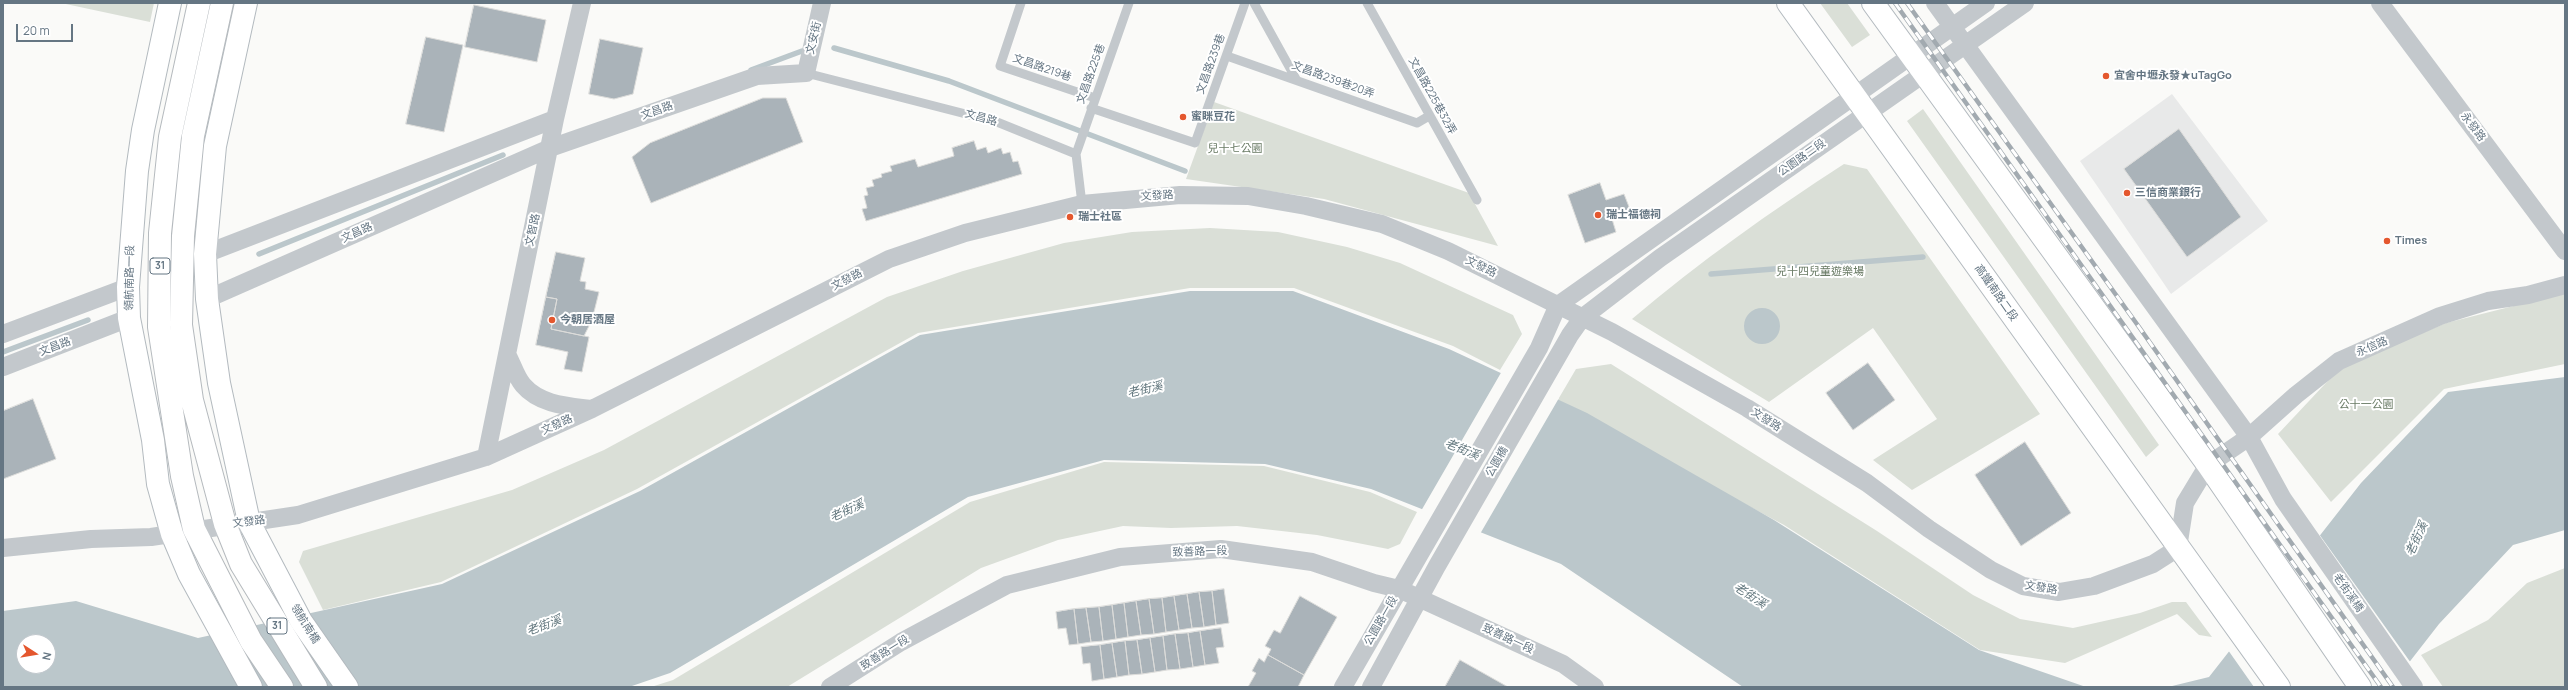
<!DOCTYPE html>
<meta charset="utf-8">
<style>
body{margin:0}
#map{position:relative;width:2568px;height:690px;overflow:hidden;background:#fafaf8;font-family:Manrope,sans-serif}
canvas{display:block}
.frame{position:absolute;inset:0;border:4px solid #657683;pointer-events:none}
.north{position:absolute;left:16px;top:634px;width:40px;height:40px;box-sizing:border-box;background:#fff;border:1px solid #c1c8cd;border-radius:50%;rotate:102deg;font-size:11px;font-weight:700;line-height:16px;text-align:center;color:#657683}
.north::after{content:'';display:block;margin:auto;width:14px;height:18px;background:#e4572e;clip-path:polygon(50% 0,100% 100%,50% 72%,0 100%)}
.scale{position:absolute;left:16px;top:24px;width:57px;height:18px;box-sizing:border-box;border:2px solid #657683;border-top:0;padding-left:5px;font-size:12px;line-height:14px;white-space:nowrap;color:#657683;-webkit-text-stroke:3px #fff;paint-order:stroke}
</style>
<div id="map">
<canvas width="2568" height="690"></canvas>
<div class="frame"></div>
<div class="north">N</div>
<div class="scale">20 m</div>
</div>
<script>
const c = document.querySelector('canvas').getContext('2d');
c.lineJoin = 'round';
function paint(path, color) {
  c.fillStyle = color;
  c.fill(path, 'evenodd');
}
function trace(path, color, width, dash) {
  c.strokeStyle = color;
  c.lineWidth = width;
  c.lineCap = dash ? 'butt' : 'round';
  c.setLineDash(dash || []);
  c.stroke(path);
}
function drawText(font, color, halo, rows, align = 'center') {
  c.font = font + ' Manrope,"Noto Sans TC",sans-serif';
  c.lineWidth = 4;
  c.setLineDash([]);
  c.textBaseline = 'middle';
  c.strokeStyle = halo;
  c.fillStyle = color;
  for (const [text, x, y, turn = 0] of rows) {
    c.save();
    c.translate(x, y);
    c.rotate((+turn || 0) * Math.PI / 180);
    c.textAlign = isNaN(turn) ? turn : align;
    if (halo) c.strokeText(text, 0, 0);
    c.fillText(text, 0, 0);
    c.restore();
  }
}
paint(new Path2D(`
 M 2172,94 L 2268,221 L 2171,294 L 2080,161 Z`), '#e8e9e9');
paint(new Path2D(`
 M 61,3 L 154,3 L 150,22 Z
 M 1820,3 L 1847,3 L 1870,35 L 1852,47 Z
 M 1214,102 L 1469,193 L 1498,246 L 1324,199 L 1186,179 Z
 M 1923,109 L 2159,445 L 2146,457 L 1907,121 Z
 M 1844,164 L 1867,169 L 2040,414 L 1912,490 L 1873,460 L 1937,419 L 1873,328 L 1769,402 L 1632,319 C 1699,262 1770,212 1844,164 Z
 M 1210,228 L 1278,232 L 1347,247 L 1400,263 L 1513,315 L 1522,334 L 1500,370 L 1453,346 L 1294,288 L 1190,288 L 918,333 L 637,489 L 441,582 L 323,610 L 299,562 L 303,551 L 512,490 L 604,450 L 887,297 L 963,271 L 1064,243 L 1132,232 Z
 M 2565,293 L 2565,364 L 2444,389 L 2331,502 L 2278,434 L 2340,368 L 2446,323 Z
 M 1611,364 L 1877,531 L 1973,595 L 2020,619 L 2073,628 L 2140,613 L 2172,602 L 2186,602 L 2212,637 L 2199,635 L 2177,614 L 2065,663 L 1980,650 L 1784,525 L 1556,403 L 1576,369 Z
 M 1104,462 L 1264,466 L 1370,492 L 1417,512 L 1400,544 L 1388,549 L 1317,535 L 1237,526 L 1171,528 L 1123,526 L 1058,540 L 981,568 L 787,687 L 651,687 L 673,680 L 970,502 Z
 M 2565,568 L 2565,687 L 2443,687 L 2421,655 L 2488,620 L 2527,583 Z`), '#dadfd7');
paint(new Path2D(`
 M 1190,291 L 1293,291 L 1449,349 L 1587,413 L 1774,520 L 1979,650 L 2086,687 L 1743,687 L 1561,564 L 1371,489 L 1265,464 L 1104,460 L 968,497 L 670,673 L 629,687 L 3,687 L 3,611 L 76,601 L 198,638 L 442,584 L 640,491 L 920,335 ZM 24,642 L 48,642 L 48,666 L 24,666 Z
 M1744 326a18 18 0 1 1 36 0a18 18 0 1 1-36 0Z
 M 2565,377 L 2565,530 L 2513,545 L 2439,624 L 2390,687 L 2168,687 L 2209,677 L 2361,483 L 2448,392 Z`), '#bbc7cb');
paint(new Path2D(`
 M 1502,371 L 1559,398 L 1480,534 L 1421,511 Z
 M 2319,534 L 2411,663 L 2392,687 L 2254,687 L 2228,650 Z`), '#fafaf8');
trace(new Path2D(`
 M 834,48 L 949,81 L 1185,171
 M 751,70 L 802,51
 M 259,254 L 503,155
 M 1711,274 L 1923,257
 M 3,352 L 88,320`), '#bbc7cb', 5.5);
const building = new Path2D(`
 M 474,5 L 546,20 L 537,62 L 465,47 Z
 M 426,37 L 463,45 L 444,132 L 406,124 Z
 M 600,39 L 643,48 L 633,94 L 614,99 L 589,94 Z
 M 763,98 L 786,98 L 803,142 L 651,203 L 632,157 L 650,143 Z
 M 2179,129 L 2241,217 L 2187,257 L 2124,169 Z
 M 974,141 L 977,150 L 986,147 L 988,153 L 1001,148 L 1003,154 L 1010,152 L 1013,162 L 1018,161 L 1022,174 L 866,221 L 862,209 L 867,208 L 864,196 L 868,195 L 866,188 L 874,186 L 872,180 L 882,177 L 881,174 L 892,171 L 890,166 L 915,159 L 918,167 L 954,156 L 952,148 Z
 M 1600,183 L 1606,200 L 1624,194 L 1631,212 L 1612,219 L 1616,232 L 1585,243 L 1568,195 Z
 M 556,252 L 585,258 L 580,281 L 586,282 L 585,289 L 599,292 L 592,320 L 584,336 L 551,329 L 557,299 L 546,297 Z
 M 546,297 L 557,299 L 551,329 L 589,337 L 582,372 L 564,369 L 568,352 L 536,345 Z
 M 1868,363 L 1895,400 L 1853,430 L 1826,393 Z
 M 33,399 L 56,459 L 3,479 L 3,411 Z
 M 2025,442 L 2071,513 L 2021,546 L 1975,475 Z
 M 1224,589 L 1229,623 L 1216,625 L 1212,591 Z
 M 1212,591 L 1216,625 L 1204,627 L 1199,592 Z
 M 1199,592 L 1204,627 L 1192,628 L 1187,594 Z
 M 1187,594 L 1192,628 L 1179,630 L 1174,596 Z
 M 1174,596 L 1179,630 L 1166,632 L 1162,598 Z
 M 1300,596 L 1337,617 L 1304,675 L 1268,655 L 1271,649 L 1265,646 L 1274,630 L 1280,633 Z
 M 1162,598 L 1166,632 L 1154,634 L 1149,599 Z
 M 1149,599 L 1154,634 L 1141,635 L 1136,601 Z
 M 1136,601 L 1141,635 L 1128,637 L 1124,603 Z
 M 1124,603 L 1128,637 L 1116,639 L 1112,605 Z
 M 1112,605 L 1116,639 L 1103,641 L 1099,607 Z
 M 1099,607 L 1103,641 L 1091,642 L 1086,608 Z
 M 1086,608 L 1091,642 L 1078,644 L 1074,609 Z
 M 1074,609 L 1078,644 L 1069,645 L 1066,628 L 1058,629 L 1056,612 Z
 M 1221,628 L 1224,647 L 1216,648 L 1219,663 L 1205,665 L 1200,631 Z
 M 1200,631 L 1205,665 L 1193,667 L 1188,633 Z
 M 1188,633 L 1193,667 L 1180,669 L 1175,634 Z
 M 1175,634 L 1180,669 L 1167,670 L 1163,636 Z
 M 1163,636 L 1167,670 L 1155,672 L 1150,638 Z
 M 1150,638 L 1155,672 L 1142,674 L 1137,640 Z
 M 1137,640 L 1142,674 L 1129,675 L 1125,641 Z
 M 1125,641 L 1129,675 L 1117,677 L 1112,643 Z
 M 1112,643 L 1117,677 L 1104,679 L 1100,645 Z
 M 1100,645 L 1104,679 L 1092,681 L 1090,663 L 1083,664 L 1081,647 Z
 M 1268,655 L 1304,675 L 1298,687 L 1248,687 L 1256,673 L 1252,671 L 1259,658 L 1264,662 Z
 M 1460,660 L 1508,687 L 1445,687 Z`);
paint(building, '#aab3b9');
trace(building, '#dcdcda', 1);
const secondary = new Path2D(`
 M 170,3 L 143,130 L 137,171 L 128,287 L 129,318 L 153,440 L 158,484 L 172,534 L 189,574 L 251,687
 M 246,3 L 215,146 L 205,254 L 207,299 L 219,383 L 249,522 L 301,621 L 347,687
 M 1788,3 L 2279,687
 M 1873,3 L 2208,465 L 2360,687`);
const primary = new Path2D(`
 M 199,3 L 170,137 L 160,233 L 159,327 L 182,476 L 194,529 L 251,641 L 282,687
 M 222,3 L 193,136 L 183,236 L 181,325 L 192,400 L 225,524 L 241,564 L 316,687`);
trace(secondary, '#b3babf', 24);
trace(primary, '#b5babe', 24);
trace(new Path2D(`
 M 1021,3 L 1000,66 L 1095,98
 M 1254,3 L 1296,79
 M 1367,3 L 1477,200
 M 1227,56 L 1417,123 L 1429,116
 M 806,73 L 997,122 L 1076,154 L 1082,204
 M 1091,108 L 1195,143 L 1245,3
 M 1076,154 L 1129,3`), '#c3c8cc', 9);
trace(new Path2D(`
 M 1935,3 L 2249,437 L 2283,499 L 2414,687
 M 2380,3 L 2565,251
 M 205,254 L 555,119
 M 207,299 L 550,148 L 757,76 L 806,73 L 822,3
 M 1558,305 L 1986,3
 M 3,334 L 128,287
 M 507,354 C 512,363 516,377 523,385 C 540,405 568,406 592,409
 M 3,367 L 129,318
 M 486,457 L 555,119 L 582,3
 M 3,548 L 91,539 L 151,537 L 298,515 L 486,457 L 592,409 L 889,259 L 965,233 L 1082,204 L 1180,195 L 1248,196 L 1306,206 L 1382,224 L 1448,251 L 1612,332 L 1747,408 L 1867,483 L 1929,529 L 1991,570 L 2023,586 L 2059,592 L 2094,586 L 2153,564 L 2178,548 L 2185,503 L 2208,465 L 2249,437 L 2296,395 L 2339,361 L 2440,316 L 2488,301 L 2528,295 L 2565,285
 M 830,687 L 901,642 L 1007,585 L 1120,557 L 1221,549 L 1312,562 L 1374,583 L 1399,589 L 1563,664 L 1595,687
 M 1343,687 L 1539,348 L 1558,305
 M 1371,687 L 1437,566 L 1570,335 L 1582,318 L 1660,258 L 2025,3`), '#c3c8cc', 18);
trace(secondary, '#fff', 22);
trace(primary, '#fff', 22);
const rail = new Path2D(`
 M 1895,3 L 2381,687
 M 1907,3 L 2139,327 L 2393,687`);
trace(rail, '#a2aab0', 4.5);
trace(rail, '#fff', 3, [9]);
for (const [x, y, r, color] of [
 [2106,76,4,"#e4572e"],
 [1183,117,4,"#e4572e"],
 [2127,193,4,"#e4572e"],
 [1598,215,4,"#e4572e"],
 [1070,217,4,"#e4572e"],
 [2387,241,4,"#e4572e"],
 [552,320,4,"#e4572e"]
]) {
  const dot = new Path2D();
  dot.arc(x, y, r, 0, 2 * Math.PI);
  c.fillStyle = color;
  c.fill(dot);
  trace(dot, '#fff', 1.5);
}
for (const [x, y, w] of [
 [160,266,20],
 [277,626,20]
]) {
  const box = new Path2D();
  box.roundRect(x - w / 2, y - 8, w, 16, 3);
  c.fillStyle = '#fff';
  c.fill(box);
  trace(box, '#657683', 1);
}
drawText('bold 10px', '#657683', null, [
 ["31",160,266],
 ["31",277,626]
]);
drawText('11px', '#657683', '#fff', [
 ["文安街",814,38,-77],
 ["文昌路239巷",1211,64,-70],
 ["文昌路219巷",1042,68,19],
 ["文昌路225巷",1091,74,-70],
 ["文昌路239巷20弄",1333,80,20],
 ["文昌路225巷32弄",1432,96,61],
 ["文昌路",657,111,-19],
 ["文昌路",981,118,16],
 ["永發路",2473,127,53],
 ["公園路二段",1802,158,-35],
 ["文發路",1157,196,-3],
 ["文智路",533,230,-78],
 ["文昌路",357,233,-24],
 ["文發路",1481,267,26],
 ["領航南路一段",130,278,-89],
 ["文發路",847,280,-27],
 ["高鐵南路二段",1996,293,55],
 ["文昌路",55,347,-21],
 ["永信路",2372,347,-23],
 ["文發路",1766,420,32],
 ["文發路",557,425,-24],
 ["公園橋",1497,462,-60],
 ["文發路",249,522,-7],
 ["致善路一段",1200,552,-2],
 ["文發路",2041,588,9],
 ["老街溪橋",2348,593,55],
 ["公園路一段",1381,621,-60],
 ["領航南橋",305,624,58],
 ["致善路一段",1508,639,25],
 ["致善路一段",885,653,-32]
]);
drawText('bold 11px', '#657683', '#fff', [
 ["宜舍中壢永發★uTagGo",2114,76],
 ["蜜眯豆花",1191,117],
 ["三信商業銀行",2135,193],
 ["瑞士福德祠",1606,215],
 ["瑞士社區",1078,217],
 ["Times",2395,241],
 ["今朝居酒屋",560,320]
], 'left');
drawText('11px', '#687a64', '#fff', [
 ["兒十七公園",1235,149],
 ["兒十四兒童遊樂場",1820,272],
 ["公十一公園",2366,405]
]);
drawText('italic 12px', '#60757c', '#fff', [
 ["老街溪",1145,390,-13],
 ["老街溪",1462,450,22],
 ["老街溪",847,511,-24],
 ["老街溪",2417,539,-65],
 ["老街溪",1750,596,33],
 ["老街溪",544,626,-20]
]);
</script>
